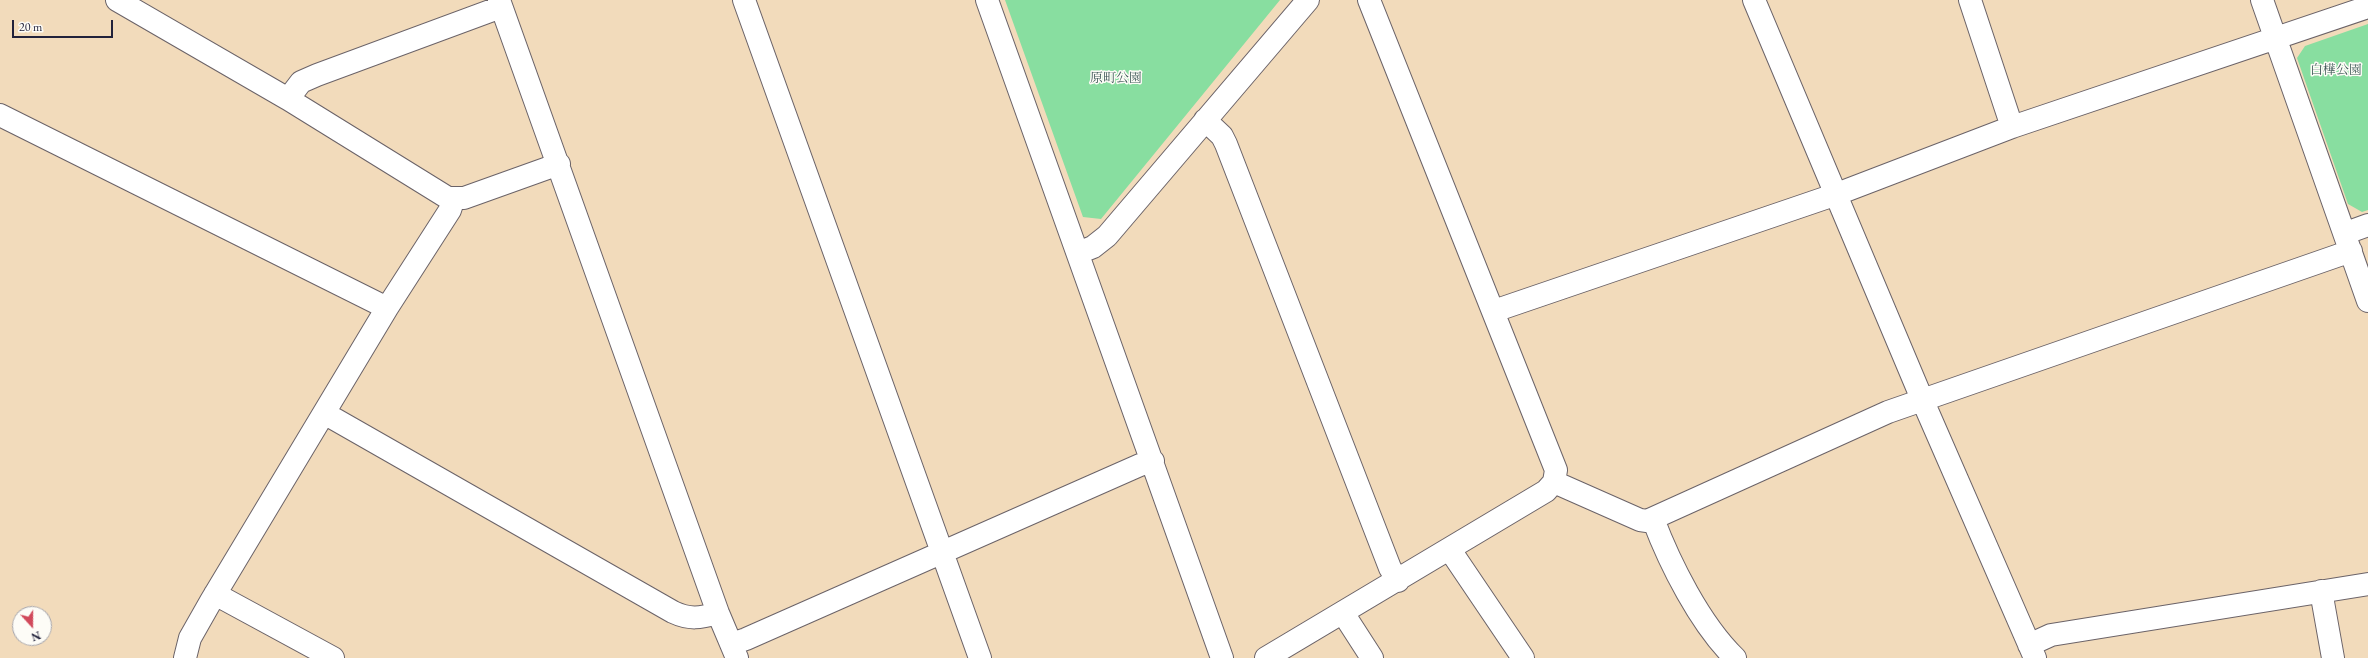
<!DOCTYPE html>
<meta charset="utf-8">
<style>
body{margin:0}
#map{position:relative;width:2368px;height:658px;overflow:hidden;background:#f2dbbb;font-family:"EB Garamond",serif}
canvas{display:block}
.north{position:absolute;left:12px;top:606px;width:40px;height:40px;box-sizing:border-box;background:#fdfcf7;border:1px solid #a5a5ac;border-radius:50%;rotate:159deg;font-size:11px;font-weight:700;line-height:16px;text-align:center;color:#22223b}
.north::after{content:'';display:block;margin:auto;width:14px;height:18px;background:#d1495b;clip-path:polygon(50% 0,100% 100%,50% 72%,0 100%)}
.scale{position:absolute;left:12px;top:20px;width:101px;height:18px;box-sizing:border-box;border:2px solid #22223b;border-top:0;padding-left:5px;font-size:12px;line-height:14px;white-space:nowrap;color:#22223b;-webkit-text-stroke:3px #fdfcf7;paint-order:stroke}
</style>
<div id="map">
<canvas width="2368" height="658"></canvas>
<div class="north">N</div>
<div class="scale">20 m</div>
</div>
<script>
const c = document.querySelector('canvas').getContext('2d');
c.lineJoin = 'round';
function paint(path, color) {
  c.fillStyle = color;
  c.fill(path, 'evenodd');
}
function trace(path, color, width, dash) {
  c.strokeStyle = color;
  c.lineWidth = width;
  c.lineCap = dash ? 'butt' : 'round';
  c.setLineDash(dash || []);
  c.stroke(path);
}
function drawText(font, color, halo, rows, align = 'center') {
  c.font = font + ' "EB Garamond","Noto Serif JP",serif';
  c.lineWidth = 3;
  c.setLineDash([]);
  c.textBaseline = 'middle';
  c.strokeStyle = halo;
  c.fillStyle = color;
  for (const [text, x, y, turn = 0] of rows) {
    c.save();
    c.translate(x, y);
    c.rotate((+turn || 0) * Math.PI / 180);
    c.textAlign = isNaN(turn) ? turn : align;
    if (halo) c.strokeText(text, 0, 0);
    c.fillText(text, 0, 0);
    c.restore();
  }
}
paint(new Path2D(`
 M 1005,0 L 1280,0 L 1101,219 L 1083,217 Z
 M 2368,24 L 2368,210 L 2362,212 L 2348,204 L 2297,58 L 2305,46 Z`), '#88dea0');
const minor = new Path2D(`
 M 117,0 L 288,99 L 448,198 L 464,198 L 559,164
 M 499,0 L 718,613 L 737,658
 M 744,0 L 980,658
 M 987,0 L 1222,658
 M 1754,0 L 1922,399 L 2035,658
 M 1970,0 L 2012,127
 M 2262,0 L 2368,301
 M 288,99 L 301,82 L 317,75 L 501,7
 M 0,115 L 387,308
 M 1205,120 L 1222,136 L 1226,144 L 1390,568 L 1398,581
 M 2346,233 L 2368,225
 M 1078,253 L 1093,247 L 1107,236 L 1308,0
 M 1494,311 L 1837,194 L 2012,127 L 2368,7
 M 324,413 L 673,612 C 690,620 700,618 718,613
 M 1554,482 L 1640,520 L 1647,521 L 1888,412 L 2351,251
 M 1653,519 C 1670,564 1700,624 1735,658
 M 1450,550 L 1523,658
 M 2321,591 L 2333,658
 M 215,594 L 333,658
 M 1343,613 L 1372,658
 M 732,644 L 746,639 L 1140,465 L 1153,461
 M 2029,645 L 2051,635 L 2368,584
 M 185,658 L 190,638 L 211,601 L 387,308 L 450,210 L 454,198
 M 1266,658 L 1546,491 L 1554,482 L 1556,470 L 1369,0`);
trace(minor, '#6b6368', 24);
trace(minor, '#fff', 22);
drawText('13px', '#415a59', '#fdfcf7', [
 ["白樺公園",2336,70],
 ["原町公園",1116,78]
]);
</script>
